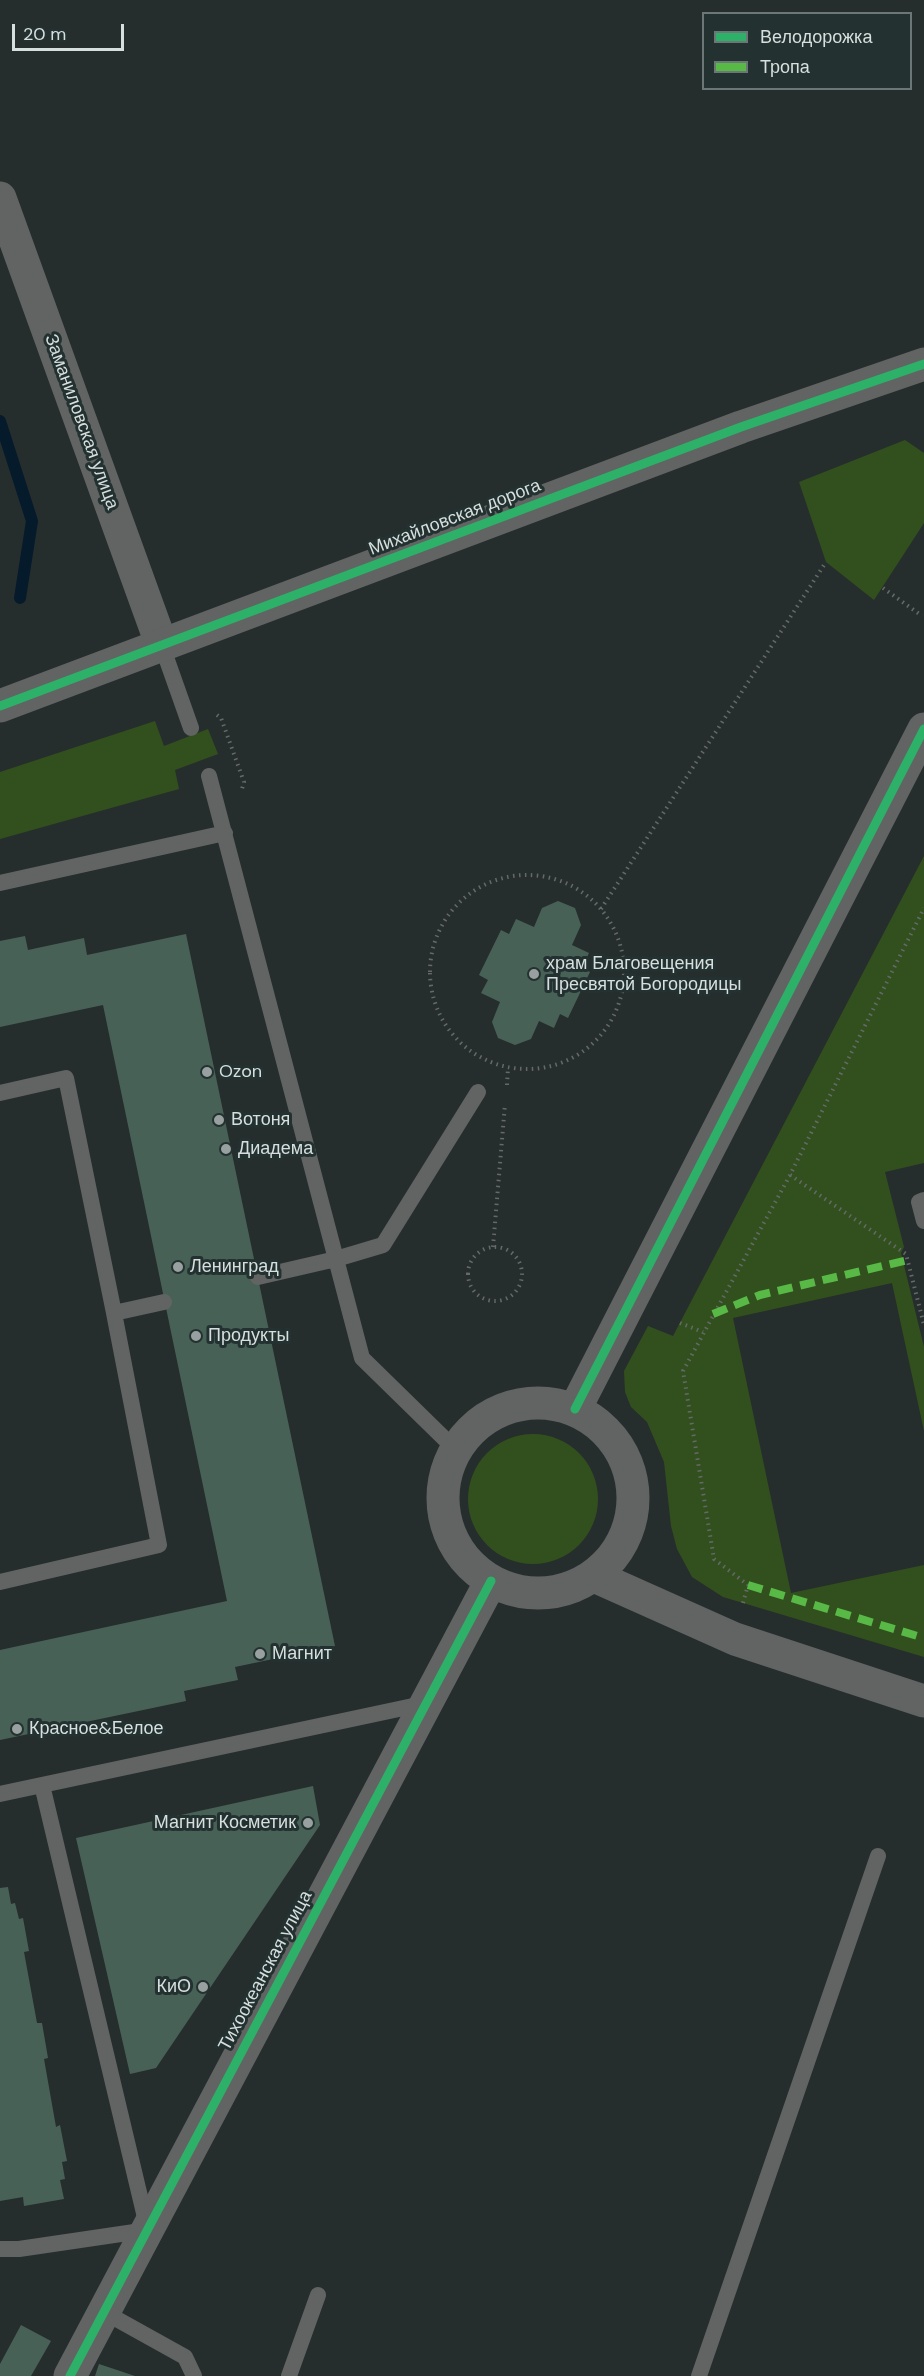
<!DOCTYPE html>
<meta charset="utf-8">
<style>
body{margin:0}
#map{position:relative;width:924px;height:2376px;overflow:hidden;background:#262e2d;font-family:"DM Sans",sans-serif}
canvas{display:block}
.legend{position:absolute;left:702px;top:12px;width:210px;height:78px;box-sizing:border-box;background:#233230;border:2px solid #6b7776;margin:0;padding:8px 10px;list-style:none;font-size:18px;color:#d6dfde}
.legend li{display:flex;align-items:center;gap:12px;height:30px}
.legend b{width:30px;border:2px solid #6b7776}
.scale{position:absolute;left:12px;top:24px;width:112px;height:27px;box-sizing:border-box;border:3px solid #d6dfde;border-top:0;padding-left:8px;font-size:18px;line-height:21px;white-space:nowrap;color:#d6dfde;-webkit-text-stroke:4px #233230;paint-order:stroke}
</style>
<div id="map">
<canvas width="924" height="2376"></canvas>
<ul class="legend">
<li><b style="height:8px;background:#2db169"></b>Велодорожка</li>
<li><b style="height:8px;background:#58b947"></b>Тропа</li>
</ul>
<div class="scale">20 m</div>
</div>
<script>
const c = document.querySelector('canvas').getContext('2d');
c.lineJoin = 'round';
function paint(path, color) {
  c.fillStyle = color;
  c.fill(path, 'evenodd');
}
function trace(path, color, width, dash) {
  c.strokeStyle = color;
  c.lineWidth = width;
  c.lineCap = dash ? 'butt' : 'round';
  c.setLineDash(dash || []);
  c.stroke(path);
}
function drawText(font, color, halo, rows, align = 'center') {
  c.font = font + ' "DM Sans",sans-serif';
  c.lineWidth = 6;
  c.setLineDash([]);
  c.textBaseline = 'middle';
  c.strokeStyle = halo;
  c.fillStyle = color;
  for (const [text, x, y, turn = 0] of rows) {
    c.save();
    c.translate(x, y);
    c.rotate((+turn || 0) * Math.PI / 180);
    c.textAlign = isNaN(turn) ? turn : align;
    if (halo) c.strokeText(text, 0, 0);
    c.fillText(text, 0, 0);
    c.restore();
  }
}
paint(new Path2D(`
 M 905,440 L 924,453 L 924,523 L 874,600 L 826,562 L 799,482 Z
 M 155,721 L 164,746 L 208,729 L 218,754 L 175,770 L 179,789 L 0,839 L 0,772 Z
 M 924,856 L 924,1163 L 885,1172 L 904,1247 L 901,1253 L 924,1347 L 924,1431 L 892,1283 L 733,1318 L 791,1593 L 924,1565 L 924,1657 L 723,1597 L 692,1577 L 677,1549 L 671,1526 L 664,1462 L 647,1422 L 631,1407 L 625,1392 L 624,1371 L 648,1326 L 673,1336 Z
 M468 1499a65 65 0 1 1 130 0a65 65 0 1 1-130 0Z`), '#32501e');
trace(new Path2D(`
 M 0,421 L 32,521 L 20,598`), '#051b2c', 12);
paint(new Path2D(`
 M 558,901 L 575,908 L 581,925 L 572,945 L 589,953 L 582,968 L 590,972 L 568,1018 L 560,1014 L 554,1028 L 539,1021 L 531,1039 L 515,1045 L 498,1038 L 492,1022 L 500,1002 L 481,993 L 488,980 L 479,975 L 501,930 L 509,934 L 516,919 L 534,927 L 542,908 Z
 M 186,934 L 335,1646 L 235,1667 L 238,1680 L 184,1691 L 186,1701 L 0,1740 L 0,1650 L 227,1601 L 103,1005 L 0,1027 L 0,941 L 25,936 L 28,950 L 84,938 L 87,955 Z
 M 313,1786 L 320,1825 L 156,2068 L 130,2074 L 76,1838 Z
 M 8,1887 L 11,1904 L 15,1903 L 19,1919 L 23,1918 L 29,1951 L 24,1952 L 37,2023 L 42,2023 L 48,2058 L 44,2059 L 56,2127 L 60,2125 L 67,2161 L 62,2162 L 65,2179 L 60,2180 L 64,2199 L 24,2206 L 23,2197 L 0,2201 L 0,1888 Z
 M 21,2325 L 51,2341 L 31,2376 L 0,2376 L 0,2364 Z
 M 99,2364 L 135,2376 L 95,2376 Z`), '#486157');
trace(new Path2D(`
 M 883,588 L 922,616
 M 217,715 L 221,718 L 244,782 L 242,789
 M430 972a97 97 0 1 1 194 0a97 97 0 1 1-194 0Z
 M 601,909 L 826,562
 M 507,1085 L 508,1068
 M 790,1175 L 906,1254 L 924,1325
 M468 1274a27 27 0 1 1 54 0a27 27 0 1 1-54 0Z
 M 493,1247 L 505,1104
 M 680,1323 L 703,1332
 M 743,1603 L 748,1585 L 714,1559 L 683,1371 L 790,1175 L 924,908`), '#656968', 4, [1.5, 4.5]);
trace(new Path2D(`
 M 162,646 L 191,728
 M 209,776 L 362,1358 L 455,1449
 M 0,883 L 225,833
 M 0,1093 L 66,1078 L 114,1313 L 164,1302
 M 924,1200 L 919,1202 L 924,1221
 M 258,1277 L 336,1259 L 383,1245 L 478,1092
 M 0,1582 L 159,1545 L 114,1313
 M 0,1794 L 427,1703
 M 0,2249 L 19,2249 L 148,2230 L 42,1785
 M 104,2312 L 185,2357 L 194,2376
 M 289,2376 L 318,2295
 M 699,2376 L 878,1856`), '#616463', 16);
trace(new Path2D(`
 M 0,198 L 162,646
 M 594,1576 L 735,1639 L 924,1701`), '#616463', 33);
trace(new Path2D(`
 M 0,706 L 741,427 L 924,364
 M443 1498a95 95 0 1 1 190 0a95 95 0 1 1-190 0Z
 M 575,1409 L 924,729
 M 70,2376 L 491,1581`), '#616463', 33);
trace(new Path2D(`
 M 713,1314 L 760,1295 L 908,1260
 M 748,1585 L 924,1638`), '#58b947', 8, [15, 8]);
trace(new Path2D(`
 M 0,706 L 741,427 L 924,364
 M 575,1409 L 924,729
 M 70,2376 L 491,1581`), '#2db169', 9);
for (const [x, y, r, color] of [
 [534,974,6,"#98a1a0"],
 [207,1072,6,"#98a1a0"],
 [219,1120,6,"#98a1a0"],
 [226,1149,6,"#98a1a0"],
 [178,1267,6,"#98a1a0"],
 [196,1336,6,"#98a1a0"],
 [260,1654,6,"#98a1a0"],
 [17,1729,6,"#98a1a0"],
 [308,1823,6,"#98a1a0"],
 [203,1987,6,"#98a1a0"]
]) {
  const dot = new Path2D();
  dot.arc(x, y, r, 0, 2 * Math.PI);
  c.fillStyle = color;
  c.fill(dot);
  trace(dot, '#233230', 2);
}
drawText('18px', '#d6dfde', '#233230', [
 ["Заманиловская улица",81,422,70],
 ["Михайловская дорога",455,518,-21],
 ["Тихоокеанская улица",266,1971,-62]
]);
drawText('18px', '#d6dfde', '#233230', [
 ["храм Благовещения",546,964],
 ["Пресвятой Богородицы",546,985],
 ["Ozon",219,1072],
 ["Вотоня",231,1120],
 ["Диадема",238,1149],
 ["Ленинград",190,1267],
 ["Продукты",208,1336],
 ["Магнит",272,1654],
 ["Красное&Белое",29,1729],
 ["Магнит Косметик",296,1823,"right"],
 ["КиО",191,1987,"right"]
], 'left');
</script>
